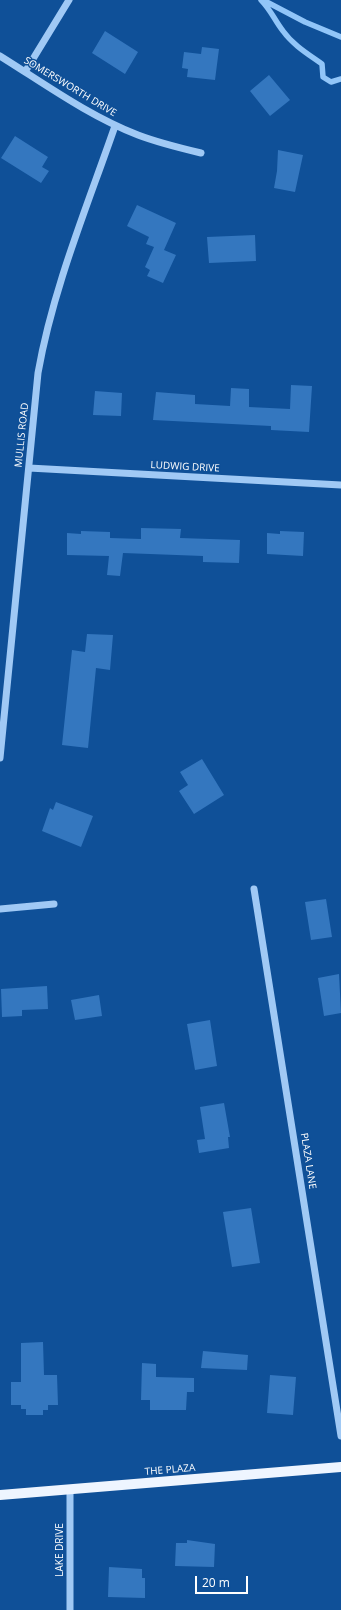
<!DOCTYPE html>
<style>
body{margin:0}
#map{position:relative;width:341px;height:1610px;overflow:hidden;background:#0f5098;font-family:"Open Sans",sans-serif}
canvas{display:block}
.scale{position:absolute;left:195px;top:1576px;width:53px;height:18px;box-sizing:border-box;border:2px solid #fff;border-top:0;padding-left:5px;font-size:12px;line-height:14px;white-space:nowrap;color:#fff;-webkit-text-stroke:3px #0f5098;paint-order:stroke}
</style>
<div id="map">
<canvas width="341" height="1610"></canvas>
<div class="scale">20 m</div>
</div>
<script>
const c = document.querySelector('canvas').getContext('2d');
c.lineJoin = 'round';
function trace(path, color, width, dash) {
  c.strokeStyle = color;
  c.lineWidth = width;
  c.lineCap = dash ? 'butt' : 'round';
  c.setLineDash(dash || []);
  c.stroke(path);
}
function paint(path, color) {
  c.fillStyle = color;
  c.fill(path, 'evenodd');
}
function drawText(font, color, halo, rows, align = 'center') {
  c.font = font + ' "Open Sans",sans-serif';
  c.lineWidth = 3;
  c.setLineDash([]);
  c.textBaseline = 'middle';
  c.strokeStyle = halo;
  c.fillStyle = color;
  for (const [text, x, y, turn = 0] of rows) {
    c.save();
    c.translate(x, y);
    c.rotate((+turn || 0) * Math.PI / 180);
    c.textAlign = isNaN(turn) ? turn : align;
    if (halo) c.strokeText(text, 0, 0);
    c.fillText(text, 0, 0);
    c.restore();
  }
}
trace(new Path2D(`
 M 261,0 C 271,10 275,21 283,31 C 293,45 308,54 322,64 L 323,77 L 331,82 L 341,79
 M 265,1 L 305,22 L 341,37`), '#91c5f8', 5.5);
paint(new Path2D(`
 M 105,31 L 138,52 L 125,74 L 92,53 Z
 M 202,47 L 219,49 L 215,80 L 187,77 L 188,69 L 182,68 L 184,52 L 201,54 Z
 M 269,75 L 290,100 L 270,116 L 250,91 Z
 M 15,136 L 48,157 L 42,167 L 49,171 L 41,183 L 1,158 Z
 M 278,150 L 303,155 L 295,192 L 274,188 L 277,171 Z
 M 137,205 L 176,223 L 164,250 L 176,255 L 163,283 L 147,276 L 150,270 L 145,267 L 154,247 L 146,244 L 149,237 L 127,226 Z
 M 255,235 L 256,261 L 209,263 L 207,237 Z
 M 291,385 L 312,386 L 309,432 L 271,430 L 271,426 L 153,420 L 156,392 L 195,395 L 195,404 L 230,406 L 231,388 L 249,389 L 249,407 L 290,409 Z
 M 95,391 L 122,393 L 121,416 L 93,415 Z
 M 141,528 L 181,529 L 180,538 L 240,540 L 239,563 L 203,562 L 203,556 L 123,553 L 120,576 L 107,575 L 109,556 L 67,555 L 67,533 L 81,534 L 81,531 L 110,532 L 110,538 L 141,539 Z
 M 280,531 L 304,532 L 303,556 L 267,554 L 267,533 L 280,534 Z
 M 87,634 L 113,635 L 110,670 L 96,668 L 88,748 L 62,745 L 72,650 L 85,652 Z
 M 202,759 L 224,795 L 194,814 L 179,791 L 188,785 L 180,772 Z
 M 56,802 L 93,816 L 81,847 L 42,831 L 50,808 L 53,810 Z
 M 326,899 L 332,937 L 311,940 L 305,902 Z
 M 339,974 L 341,1013 L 324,1016 L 318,978 Z
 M 47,986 L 48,1009 L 22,1010 L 22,1016 L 2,1017 L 1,989 Z
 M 99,995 L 102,1016 L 75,1020 L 71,1000 Z
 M 210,1020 L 217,1066 L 195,1070 L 187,1024 Z
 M 224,1103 L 230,1137 L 228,1137 L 229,1148 L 199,1153 L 197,1140 L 205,1139 L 200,1107 Z
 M 251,1208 L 260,1263 L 232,1267 L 223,1212 Z
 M 43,1342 L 44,1375 L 57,1375 L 58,1405 L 48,1405 L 48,1410 L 43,1410 L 43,1415 L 26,1415 L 26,1409 L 21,1409 L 21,1405 L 11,1405 L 11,1382 L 21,1382 L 21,1343 Z
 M 203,1351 L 248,1355 L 247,1370 L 201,1368 Z
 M 142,1363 L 156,1364 L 156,1377 L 194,1378 L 194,1392 L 187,1392 L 186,1410 L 150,1410 L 150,1400 L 141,1400 Z
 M 270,1375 L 296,1377 L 293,1415 L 267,1413 Z
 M 187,1540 L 215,1544 L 214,1567 L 175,1566 L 176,1543 L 187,1543 Z
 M 109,1567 L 142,1569 L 142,1578 L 145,1578 L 145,1598 L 108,1597 Z`), '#3477bf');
trace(new Path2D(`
 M 0,56 C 45,84 89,116 138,135 C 159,143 180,148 201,153
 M 25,72 L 69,0
 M 29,468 L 341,485
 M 0,758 L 38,373 C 53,288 87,207 115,126
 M 254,889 L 341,1436
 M 0,909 L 54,904
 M 70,1610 L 70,1490`), '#a0c9f5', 7);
trace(new Path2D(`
 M 0,1495 L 341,1467`), '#eef5ff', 10);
drawText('10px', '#fff', '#0f5098', [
 ["SOMERSWORTH DRIVE",70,87,31],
 ["MULLIS ROAD",22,435,-84],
 ["LUDWIG DRIVE",185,467,3],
 ["PLAZA LANE",308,1161,81],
 ["THE PLAZA",170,1470,-5],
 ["LAKE DRIVE",60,1550,-90]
]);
</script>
